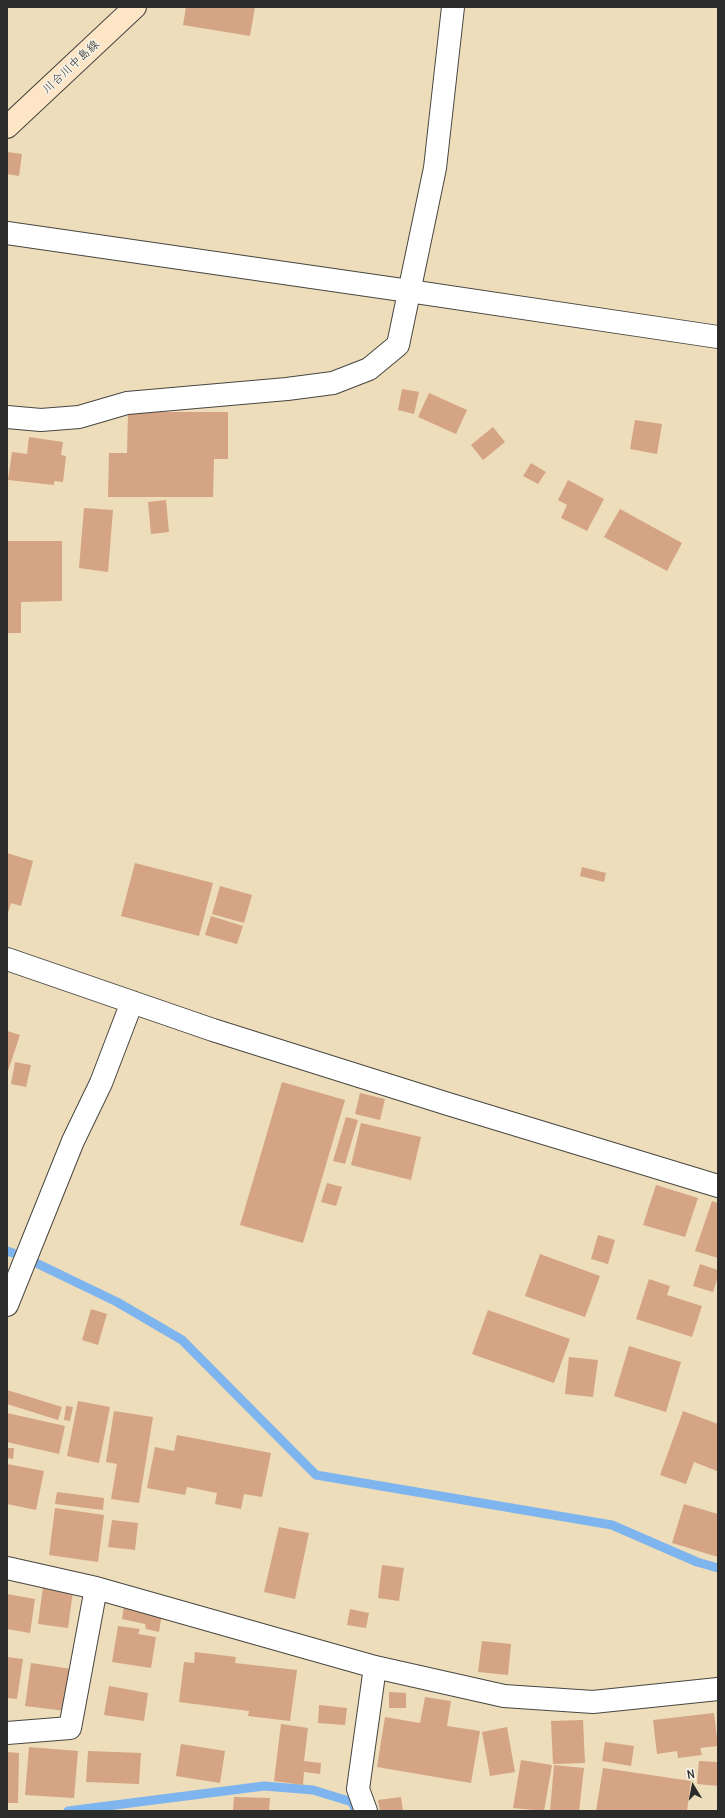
<!DOCTYPE html>
<meta charset="utf-8">
<style>
body{margin:0}
#map{position:relative;width:725px;height:1818px;overflow:hidden;background:#edddba;font-family:Delius,sans-serif}
canvas{display:block}
.frame{position:absolute;inset:0;border:8px solid #2b2b2b;pointer-events:none}
.north{position:absolute;left:673px;top:1766px;width:40px;height:40px;-webkit-text-stroke:3px #f7f3e8;paint-order:stroke;rotate:350deg;font-size:11px;font-weight:700;line-height:16px;text-align:center;color:#2b2b2b}
.north::after{content:'';display:block;margin:auto;width:14px;height:18px;background:#2b2b2b;clip-path:polygon(50% 0,100% 100%,50% 72%,0 100%)}
</style>
<div id="map">
<canvas width="725" height="1818"></canvas>
<div class="frame"></div>
<div class="north">N</div>
</div>
<script>
const c = document.querySelector('canvas').getContext('2d');
c.lineJoin = 'round';
function trace(path, color, width, dash) {
  c.strokeStyle = color;
  c.lineWidth = width;
  c.lineCap = dash ? 'butt' : 'round';
  c.setLineDash(dash || []);
  c.stroke(path);
}
function paint(path, color) {
  c.fillStyle = color;
  c.fill(path, 'evenodd');
}
function drawText(font, color, halo, rows, align = 'center') {
  c.font = font + ' Delius,"Klee One",sans-serif';
  c.lineWidth = 3;
  c.setLineDash([]);
  c.textBaseline = 'middle';
  c.strokeStyle = halo;
  c.fillStyle = color;
  for (const [text, x, y, turn = 0] of rows) {
    c.save();
    c.translate(x, y);
    c.rotate((+turn || 0) * Math.PI / 180);
    c.textAlign = isNaN(turn) ? turn : align;
    if (halo) c.strokeText(text, 0, 0);
    c.fillText(text, 0, 0);
    c.restore();
  }
}
trace(new Path2D(`
 M 7,1251 L 13,1253
 M 32,1261 L 117,1302 L 182,1340 L 316,1475 L 612,1525 L 697,1562 L 718,1568
 M 68,1811 L 264,1786 L 313,1790 L 352,1802 L 356,1811`), '#7fb5ee', 9);
paint(new Path2D(`
 M 186,7 L 255,7 L 250,36 L 183,25 Z
 M 7,152 L 22,154 L 19,176 L 7,174 Z
 M 402,389 L 419,392 L 414,414 L 398,410 Z
 M 429,393 L 467,410 L 456,434 L 418,417 Z
 M 128,412 L 228,412 L 228,459 L 214,459 L 213,497 L 108,497 L 109,453 L 127,453 Z
 M 635,420 L 662,424 L 657,454 L 630,449 Z
 M 493,427 L 505,442 L 483,460 L 471,445 Z
 M 29,437 L 63,442 L 61,455 L 66,456 L 63,482 L 54,481 L 54,485 L 8,480 L 12,452 L 27,454 Z
 M 531,463 L 546,472 L 538,484 L 523,476 Z
 M 568,480 L 604,499 L 587,531 L 561,518 L 567,505 L 558,500 Z
 M 166,500 L 169,532 L 151,534 L 148,502 Z
 M 84,508 L 113,510 L 108,572 L 79,568 Z
 M 620,509 L 682,543 L 667,571 L 604,537 Z
 M 7,541 L 62,541 L 62,601 L 21,602 L 21,633 L 7,633 Z
 M 7,853 L 33,861 L 21,906 L 11,903 L 7,916 Z
 M 135,863 L 213,883 L 199,936 L 121,916 Z
 M 582,867 L 606,873 L 604,882 L 580,876 Z
 M 220,886 L 252,895 L 244,923 L 212,914 Z
 M 211,916 L 243,926 L 237,944 L 205,935 Z
 M 7,1031 L 20,1035 L 7,1074 Z
 M 15,1062 L 31,1065 L 26,1087 L 11,1084 Z
 M 282,1082 L 345,1100 L 303,1243 L 240,1225 Z
 M 360,1093 L 385,1099 L 380,1120 L 355,1114 Z
 M 346,1117 L 358,1120 L 345,1164 L 333,1161 Z
 M 361,1123 L 421,1137 L 411,1180 L 351,1165 Z
 M 327,1183 L 342,1187 L 336,1206 L 321,1202 Z
 M 656,1185 L 698,1198 L 685,1237 L 643,1225 Z
 M 712,1201 L 718,1203 L 718,1258 L 695,1251 Z
 M 598,1235 L 615,1240 L 608,1264 L 591,1259 Z
 M 540,1254 L 600,1276 L 585,1317 L 525,1296 Z
 M 700,1264 L 718,1270 L 718,1276 L 713,1292 L 693,1286 Z
 M 649,1279 L 670,1286 L 667,1295 L 702,1306 L 692,1337 L 636,1319 Z
 M 91,1309 L 107,1314 L 98,1345 L 82,1340 Z
 M 488,1310 L 570,1339 L 554,1383 L 472,1354 Z
 M 629,1346 L 681,1362 L 666,1412 L 614,1396 Z
 M 569,1357 L 598,1360 L 593,1397 L 565,1394 Z
 M 7,1390 L 62,1407 L 58,1420 L 7,1404 Z
 M 78,1401 L 110,1407 L 99,1463 L 67,1456 Z
 M 66,1406 L 73,1407 L 70,1421 L 64,1420 Z
 M 114,1411 L 153,1417 L 139,1503 L 111,1499 L 117,1464 L 106,1462 Z
 M 683,1411 L 718,1424 L 717,1471 L 694,1462 L 686,1484 L 660,1475 Z
 M 7,1413 L 65,1426 L 59,1454 L 7,1442 Z
 M 177,1435 L 271,1453 L 262,1497 L 244,1494 L 241,1509 L 215,1504 L 217,1493 L 187,1487 L 185,1495 L 147,1488 L 155,1447 L 174,1451 Z
 M 7,1448 L 14,1448 L 13,1459 L 7,1458 Z
 M 7,1464 L 44,1471 L 36,1510 L 7,1504 Z
 M 57,1492 L 104,1498 L 103,1510 L 55,1504 Z
 M 684,1504 L 718,1514 L 718,1557 L 672,1543 Z
 M 55,1508 L 104,1515 L 98,1562 L 49,1555 Z
 M 112,1520 L 138,1523 L 135,1550 L 108,1547 Z
 M 279,1527 L 309,1533 L 295,1599 L 264,1592 Z
 M 382,1565 L 404,1568 L 399,1601 L 378,1598 Z
 M 43,1587 L 73,1591 L 68,1628 L 38,1624 Z
 M 7,1594 L 35,1599 L 30,1633 L 7,1629 Z
 M 124,1606 L 162,1613 L 159,1632 L 146,1629 L 145,1624 L 122,1619 Z
 M 350,1609 L 369,1613 L 366,1628 L 347,1625 Z
 M 118,1626 L 140,1629 L 138,1634 L 156,1637 L 151,1668 L 112,1662 Z
 M 482,1641 L 511,1644 L 508,1675 L 478,1672 Z
 M 195,1652 L 236,1657 L 235,1663 L 297,1670 L 290,1721 L 248,1716 L 249,1711 L 179,1702 L 184,1662 L 194,1663 Z
 M 7,1657 L 23,1659 L 17,1699 L 7,1698 Z
 M 31,1663 L 72,1669 L 66,1711 L 25,1706 Z
 M 109,1686 L 148,1693 L 144,1721 L 104,1715 Z
 M 389,1692 L 406,1693 L 406,1708 L 389,1708 Z
 M 425,1697 L 451,1701 L 447,1726 L 480,1731 L 471,1783 L 377,1767 L 385,1717 L 420,1723 Z
 M 319,1705 L 347,1708 L 345,1725 L 318,1723 Z
 M 714,1713 L 718,1746 L 700,1748 L 702,1755 L 678,1758 L 677,1751 L 657,1754 L 653,1720 Z
 M 583,1720 L 585,1763 L 553,1764 L 551,1721 Z
 M 281,1724 L 308,1728 L 304,1761 L 321,1763 L 320,1774 L 304,1772 L 303,1785 L 274,1781 Z
 M 507,1727 L 515,1772 L 490,1776 L 482,1732 Z
 M 605,1742 L 634,1746 L 631,1766 L 602,1761 Z
 M 181,1744 L 225,1751 L 220,1783 L 176,1776 Z
 M 29,1747 L 78,1751 L 74,1798 L 25,1795 Z
 M 88,1751 L 141,1753 L 139,1784 L 86,1782 Z
 M 7,1752 L 19,1753 L 18,1803 L 7,1803 Z
 M 521,1760 L 552,1765 L 544,1811 L 513,1808 Z
 M 699,1761 L 718,1762 L 718,1786 L 697,1784 Z
 M 554,1765 L 584,1768 L 579,1811 L 550,1811 Z
 M 603,1768 L 691,1781 L 687,1811 L 596,1811 Z
 M 234,1797 L 270,1798 L 269,1811 L 233,1811 Z
 M 401,1797 L 403,1811 L 380,1811 L 378,1800 Z`), '#d4a484');
const minor = new Path2D(`
 M 7,417 L 41,420 L 79,417 L 127,403 L 287,389 L 333,383 L 369,369 L 398,345 L 435,168 L 453,7
 M 7,959 L 213,1030 L 448,1104 L 718,1186
 M 7,1305 L 73,1141 L 101,1083 L 132,1002
 M 7,1568 L 96,1588 L 375,1667 L 504,1696 L 593,1702 L 718,1689
 M 7,1733 L 70,1728 L 96,1588
 M 366,1811 L 358,1789 L 375,1667`);
const tertiary = new Path2D(`
 M 7,233 L 409,291 L 718,337`);
const secondary = new Path2D(`
 M 7,127 L 135,7`);
trace(minor, '#484640', 24);
trace(tertiary, '#484640', 24);
trace(secondary, '#484640', 24);
trace(minor, '#fff', 22);
trace(tertiary, '#fff', 22);
trace(secondary, '#fde5c5', 22);
drawText('12px', '#2b2b2b', '#f7f3e8', [
 ["川合川中島線",71,67,-43]
]);
</script>
